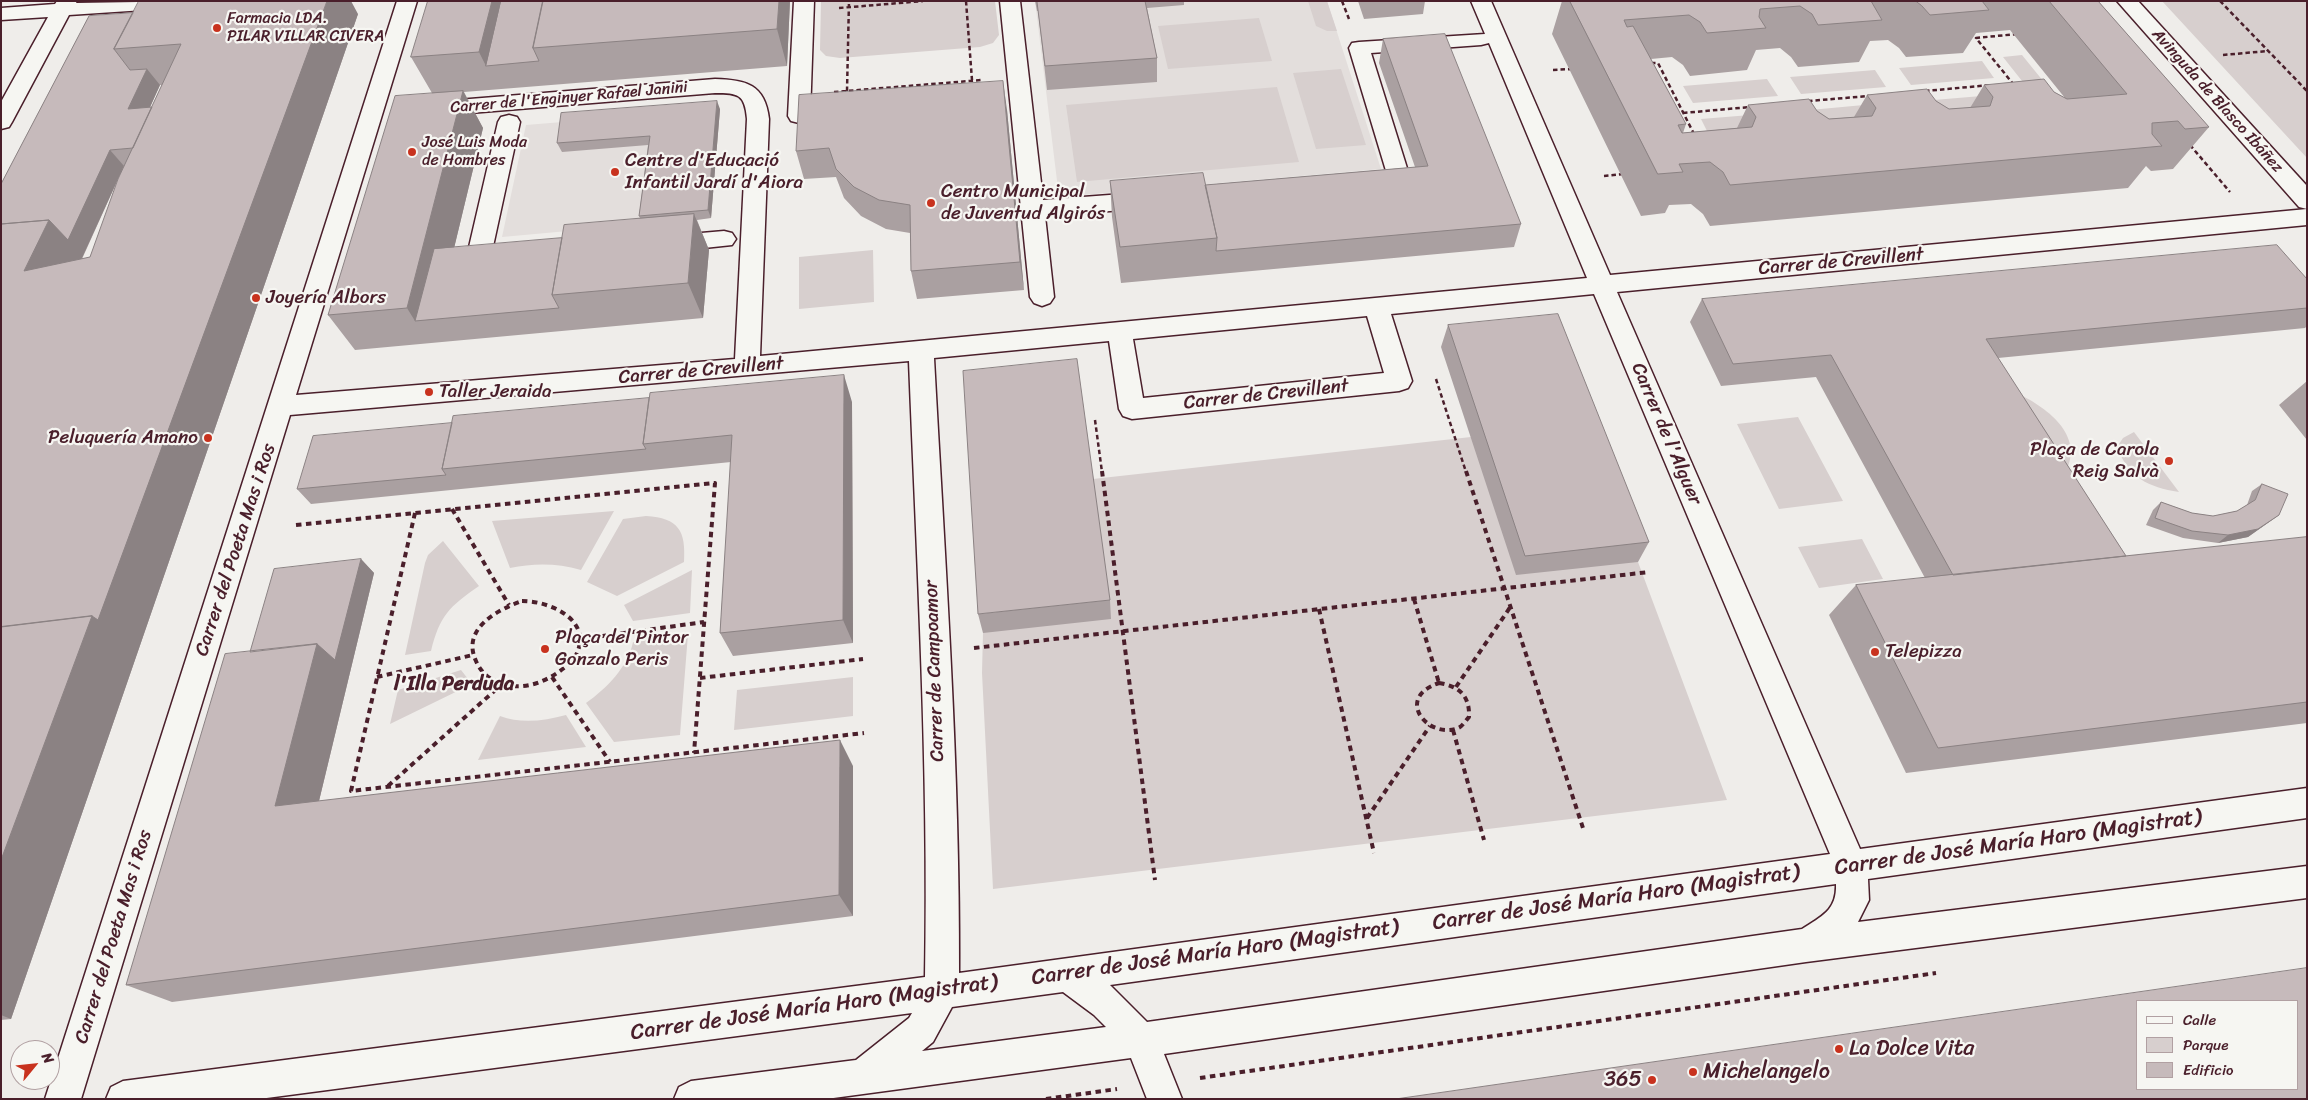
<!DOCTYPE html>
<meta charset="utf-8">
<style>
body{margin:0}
#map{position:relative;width:2308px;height:1100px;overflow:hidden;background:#efedea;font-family:Sriracha,sans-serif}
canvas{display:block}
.frame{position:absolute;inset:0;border:2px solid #4a1f2b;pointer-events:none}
.legend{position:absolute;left:2136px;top:1000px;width:162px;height:90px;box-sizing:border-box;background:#f6f6f2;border:1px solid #b1a0a2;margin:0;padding:6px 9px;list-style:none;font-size:15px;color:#4a1f2b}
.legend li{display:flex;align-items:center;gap:10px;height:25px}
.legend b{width:25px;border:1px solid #b1a0a2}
.north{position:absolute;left:10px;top:1040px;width:50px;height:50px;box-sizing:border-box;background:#f6f6f2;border:1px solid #b1a0a2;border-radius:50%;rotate:62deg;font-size:14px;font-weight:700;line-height:20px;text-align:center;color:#4a1f2b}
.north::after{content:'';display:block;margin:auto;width:18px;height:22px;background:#c8321e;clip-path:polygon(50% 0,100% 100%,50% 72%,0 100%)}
</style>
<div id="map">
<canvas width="2308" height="1100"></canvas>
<div class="frame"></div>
<ul class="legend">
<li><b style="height:6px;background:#f6f6f2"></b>Calle</li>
<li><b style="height:14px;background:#d7cfce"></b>Parque</li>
<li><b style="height:14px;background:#c6babb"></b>Edificio</li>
</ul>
<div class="north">N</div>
</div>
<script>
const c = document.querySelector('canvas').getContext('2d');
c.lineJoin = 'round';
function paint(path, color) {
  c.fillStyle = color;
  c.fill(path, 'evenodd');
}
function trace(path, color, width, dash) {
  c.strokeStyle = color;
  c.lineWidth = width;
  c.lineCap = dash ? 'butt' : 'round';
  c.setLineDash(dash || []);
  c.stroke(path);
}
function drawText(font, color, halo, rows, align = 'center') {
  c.font = font + ' Sriracha,sans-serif';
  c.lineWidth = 4.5;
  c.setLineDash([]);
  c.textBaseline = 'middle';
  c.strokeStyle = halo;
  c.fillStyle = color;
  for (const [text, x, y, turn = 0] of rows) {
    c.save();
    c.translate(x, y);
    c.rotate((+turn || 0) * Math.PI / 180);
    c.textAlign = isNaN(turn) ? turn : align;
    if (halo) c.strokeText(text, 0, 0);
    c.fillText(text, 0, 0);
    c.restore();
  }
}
paint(new Path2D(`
 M 1035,1 L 1327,1 L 1381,169 L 1059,197 Z
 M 720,109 L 711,218 L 502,237 L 526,125 Z`), '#e3dedc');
paint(new Path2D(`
 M 821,1 L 995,1 L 999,35 L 993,43 L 980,47 L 840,58 L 826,56 L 820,50 Z
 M 1308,1 L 1327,1 L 1337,31 L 1327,31 L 1316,26 Z
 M 2162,1 L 2307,1 L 2307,158 Z
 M 1259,18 L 1272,61 L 1168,69 L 1158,26 Z
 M 2022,55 L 2065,108 L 2045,110 L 2003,57 Z
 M 1982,61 L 1994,78 L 1911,85 L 1899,68 Z
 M 1341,69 L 1366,145 L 1316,149 L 1293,73 Z
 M 1875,70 L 1886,87 L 1801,94 L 1790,77 Z
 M 1767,79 L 1778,96 L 1693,103 L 1683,86 Z
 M 1277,87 L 1299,162 L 1077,182 L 1066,105 Z
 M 2005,94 L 2019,111 L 1933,118 L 1922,101 Z
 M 1896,102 L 1909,120 L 1821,128 L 1810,110 Z
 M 1787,112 L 1710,137 L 1701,119 Z
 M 873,250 L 874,302 L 799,309 L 799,257 Z
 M 2012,391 C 2042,404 2084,432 2067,469 Z
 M 1798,417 L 1843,501 L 1779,509 L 1737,424 Z
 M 2134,432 L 2179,492 C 2148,487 2129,478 2117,447 L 2123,438 Z
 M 1471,437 L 1638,562 L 1727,800 L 993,889 L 982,673 L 983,633 L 1093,479 Z
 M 614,511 L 581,570 C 557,563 534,563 510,568 L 492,521 Z
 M 646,516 C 679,518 686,531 684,562 L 617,596 L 587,582 L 623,519 Z
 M 1862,539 L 1883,579 L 1819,588 L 1798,547 Z
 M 443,541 L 479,586 C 449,607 440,615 431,651 L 405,655 L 425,563 L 428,555 Z
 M 692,570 L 690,613 L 633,621 L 624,605 Z
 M 688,634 L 680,735 L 614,742 L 586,703 C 606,689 628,667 633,642 Z
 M 461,670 L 472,684 L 390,724 L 398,690 Z
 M 853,677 L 853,716 L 734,730 L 737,690 Z
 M 566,715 L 586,747 L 478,760 L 500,716 C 521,724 544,721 566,715 Z`), '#d7cfce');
const minor = new Path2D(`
 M 57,1 L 77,1 L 76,3 L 200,1 L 197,5 L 190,7 L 69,15 L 12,122 L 9,127 L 1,129 L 1,102 L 48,17 L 1,20 L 1,8 L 55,4 Z
 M 397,1 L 417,1 L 296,395 L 735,359 L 747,119 C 745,94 738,93 715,93 L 433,116 L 425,114 L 422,109 L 425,104 L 433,102 L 715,79 C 746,80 765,84 769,119 L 760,356 L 1587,278 L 1489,43 L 1481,45 L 1371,53 L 1411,181 L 1408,186 C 1395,190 1381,192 1368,188 L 1365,183 L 1368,178 L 1387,174 L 1349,48 L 1352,43 L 1359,42 L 1485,34 L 1471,1 L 1491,1 L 1610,275 L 2307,209 L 2307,225 L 1617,292 L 1860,849 L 2307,788 L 2307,818 L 1868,879 L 1869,900 L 1858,922 L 2307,866 L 2307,898 L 1806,962 L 1164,1054 L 1182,1099 L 1147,1099 L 1131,1058 L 826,1099 L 674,1099 L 679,1087 L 691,1081 L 856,1060 L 909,1018 L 912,1013 L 259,1099 L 106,1099 L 111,1087 L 123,1081 L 925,977 C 929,772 917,566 909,361 L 290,415 L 81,1099 L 45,1099 ZM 1594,294 L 1830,854 L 959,973 C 960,768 945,563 934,358 L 1109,341 L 1119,409 L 1123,416 L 1132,419 L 1399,391 L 1408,388 L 1412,381 L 1391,314 ZM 1367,316 L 1384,373 L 1143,398 L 1133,339 ZM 1836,884 C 1837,910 1822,916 1802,929 L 1147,1022 L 1110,985 ZM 1063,992 L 1094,1015 L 1106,1027 L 922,1051 L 933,1042 L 952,1007 Z
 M 794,1 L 814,1 L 810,116 L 807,121 L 799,123 L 791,121 L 788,116 Z
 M 1000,1 L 1020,1 L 1043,200 L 1149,192 L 1157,194 L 1160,200 L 1157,206 L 1149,208 L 1045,216 L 1054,297 L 1050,303 L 1042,306 L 1034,303 L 1030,297 Z
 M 509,115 L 517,117 L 520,122 L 492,251 L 508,253 L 512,259 L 508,265 C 496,269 482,270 470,266 L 466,260 L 498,122 L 501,117 Z
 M 724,231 L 732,233 L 736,239 L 732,245 L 667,252 L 659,250 L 655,244 L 659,238 L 667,236 Z`);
const major = new Path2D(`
 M 2117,1 L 2138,1 L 2307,186 L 2307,209 L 2299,207 Z`);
trace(minor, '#4a1f2b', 3);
trace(major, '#4a1f2b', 3);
trace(new Path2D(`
 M 966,1 L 972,80
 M 1342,1 L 1349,19
 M 2220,1 L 2307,91
 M 839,8 L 923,1
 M 2223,55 L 2268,51
 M 1651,63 L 1658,63 L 1694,134
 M 1553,70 L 1572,69
 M 2014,85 L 1976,38 L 2017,34
 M 847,91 L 849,1
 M 1925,91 L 1991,85
 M 834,92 L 982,80
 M 1808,101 L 1869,96
 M 1683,113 L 1750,107
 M 2190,145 L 2230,192
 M 1604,176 L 1623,174
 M 1436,379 L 1466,472
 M 1095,420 L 1102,472`), '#4a1f2b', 2.5, [4.5, 3]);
trace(new Path2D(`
 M 1102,471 L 1155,880
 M 1466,471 L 1583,828
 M 452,509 L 509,605
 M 415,513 L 351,791 L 864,733
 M 296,525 L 715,483 L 694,753
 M 1414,599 L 1439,683
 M 522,601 C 551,601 595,621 575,657 C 573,662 568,665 564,668 C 545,683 521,692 497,682 C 488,678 480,671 476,661 C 461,629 497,610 522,601 Z
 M 1319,609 L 1374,853
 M 581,639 L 704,622
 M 974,648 L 1649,572
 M 377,677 L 473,655
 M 552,677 L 610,762
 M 700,678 L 863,659
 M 1439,683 C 1459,686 1470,696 1469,717 C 1466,720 1462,727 1458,728 C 1429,740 1393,698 1439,683 Z
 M 1456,687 L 1511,606
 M 1453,730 L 1484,840
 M 388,786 L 501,685
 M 1367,818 L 1430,726
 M 1200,1078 L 1936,973
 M 1046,1099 L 1117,1089`), '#4a1f2b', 4, [5.5, 4.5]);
paint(minor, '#f6f6f2');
paint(major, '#f6f6f2');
paint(new Path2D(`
 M 428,1 L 790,1 L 787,66 L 464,92 L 483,128 L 454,248 L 562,238 L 640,218 L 639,216 L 648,145 L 562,152 L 557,143 L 720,109 L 711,218 L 697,220 L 709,250 L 703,318 L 355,350 L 328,315 L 432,93 L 411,57 Z
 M 1035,1 L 1184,1 L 1184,5 L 1147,8 L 1157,58 L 1157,82 L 1047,90 L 1038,11 L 1037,11 Z
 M 1358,1 L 1425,1 L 1423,14 L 1364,19 Z
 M 1562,1 L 2098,1 L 2209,127 L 2173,169 L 2151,171 L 2146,166 L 2128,188 L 1710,226 L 1703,214 L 1691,204 L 1669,205 L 1665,213 L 1641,216 L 1552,34 ZM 2010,30 L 2065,98 L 2054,92 L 1984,85 L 1970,108 L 1949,109 L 1936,101 L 1867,95 L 1854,117 L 1829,119 L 1817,111 L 1748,105 L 1737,128 L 1683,133 L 1686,124 L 1651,59 L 1672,57 L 1683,65 L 1690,76 L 1747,70 L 1756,50 L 1780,48 L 1791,57 L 1798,67 L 1859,62 L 1870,41 L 1888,40 L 1899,48 L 1906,57 L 1963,53 L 1976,33 Z
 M 358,14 L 11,1019 L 1,1020 L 1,184 L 89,16 ZM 160,85 L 162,85 L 152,107 L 150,107 ZM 124,166 L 90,257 L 82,259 Z
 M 1383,39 L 1521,224 L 1514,247 L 1121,283 L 1112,217 L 1110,181 L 1205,185 L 1415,167 L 1379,63 Z
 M 1007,110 L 1024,290 L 917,299 L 911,271 L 910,233 L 886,229 L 861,216 L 844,198 L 836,177 L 804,179 L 796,151 Z
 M 2307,279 L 2307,326 L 2305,328 L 1998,358 L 2126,556 L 2307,537 L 2307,723 L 1906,773 L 1829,615 L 1856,585 L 1925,578 L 1816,377 L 1721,386 L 1690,322 L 1702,299 Z
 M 1448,325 L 1649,542 L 1638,562 L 1516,575 L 1441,347 Z
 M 2307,381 L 2307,440 L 2279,405 Z
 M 852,402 L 853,643 L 733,656 L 720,633 L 731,462 L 311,504 L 297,489 Z
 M 2262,484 L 2279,515 L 2248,537 L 2218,543 L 2183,538 L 2146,525 L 2153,510 L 2161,502 L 2192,513 L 2213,516 L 2237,511 L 2247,505 L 2252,491 Z
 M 361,559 L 374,573 L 319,801 L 853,766 L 853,916 L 172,1002 L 126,985 Z
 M 1110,600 L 1111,619 L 983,633 L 978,614 Z`), '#aaa0a1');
paint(new Path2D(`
 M 327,1 L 351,1 L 358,14 L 11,1019 L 1,1015 L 1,860 L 92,616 Z
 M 492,1 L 518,1 L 486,66 L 479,52 Z
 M 779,1 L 790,1 L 787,66 L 777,29 Z
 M 147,69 L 160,85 L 142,125 L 128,109 Z
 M 1003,81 L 1007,110 L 1024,290 L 1020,262 Z
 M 463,91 L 483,128 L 437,319 L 415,321 L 407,308 Z
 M 717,101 L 720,109 L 711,218 L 708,210 Z
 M 110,150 L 124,166 L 60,306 L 24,271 L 49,220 Z
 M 694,214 L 709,250 L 703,318 L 688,283 Z
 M 844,375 L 852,402 L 853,643 L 843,620 Z
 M 2279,515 L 2248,537 L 2218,543 L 2228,535 Z
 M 361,559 L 374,573 L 312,830 L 275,806 L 317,644 Z
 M 840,740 L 853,766 L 853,916 L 839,895 Z`), '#8b8283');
const building = new Path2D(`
 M 139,1 L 327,1 L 98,620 L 92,616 L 1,627 L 1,224 L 49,220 L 24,271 L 90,257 L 118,179 L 181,44 L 114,49 Z
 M 428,1 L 492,1 L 479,52 L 411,57 Z
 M 501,1 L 543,1 L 533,48 L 539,61 L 486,66 Z
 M 543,1 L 779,1 L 777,29 L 533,48 Z
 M 1045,1 L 1145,1 L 1157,58 L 1045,66 L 1037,2 Z
 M 1570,1 L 1871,1 L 1882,20 L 1818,25 L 1812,14 L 1800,6 L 1760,9 L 1759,17 L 1766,28 L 1707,33 L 1700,22 L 1689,15 L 1624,20 L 1627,27 L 1633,26 L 1686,124 L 1678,125 L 1682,133 L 1752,127 L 1756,117 L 1748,105 L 1809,99 L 1817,111 L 1829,119 L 1872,116 L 1876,108 L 1867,95 L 1927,89 L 1936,101 L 1949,109 L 1990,106 L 1993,97 L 1984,85 L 2044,79 L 2054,92 L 2067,99 L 2127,94 L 2049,1 L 2098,1 L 2209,127 L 2185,129 L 2178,121 L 2152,123 L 2152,134 L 2162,146 L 1730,185 L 1723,172 L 1710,162 L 1679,164 L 1683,172 L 1658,174 Z
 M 1916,1 L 1982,1 L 1989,10 L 1930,15 L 1922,6 Z
 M 133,13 L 114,49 L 130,70 L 147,69 L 128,109 L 152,107 L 133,148 L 110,150 L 68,240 L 49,220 L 1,224 L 1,184 L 89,16 Z
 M 1445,34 L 1521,224 L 1216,251 L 1217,238 L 1205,185 L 1428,166 L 1383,39 Z
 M 1003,81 L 1020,262 L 911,271 L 910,205 L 879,200 L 854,187 L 836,169 L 829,148 L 796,151 L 799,95 Z
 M 463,91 L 407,308 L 328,315 L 395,96 Z
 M 717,101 L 708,210 L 639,216 L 650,136 L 557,143 L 561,113 Z
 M 1203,173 L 1217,238 L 1120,247 L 1110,181 Z
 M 694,214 L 688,283 L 552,295 L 564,225 Z
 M 562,238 L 552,295 L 559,308 L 415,321 L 434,249 Z
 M 2277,245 L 2307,279 L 2307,308 L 1986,339 L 2126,556 L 1953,575 L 1831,355 L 1733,364 L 1702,299 Z
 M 1558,314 L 1649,542 L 1525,556 L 1448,325 Z
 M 1077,359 L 1110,600 L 978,614 L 963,371 Z
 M 844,375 L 843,620 L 720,633 L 732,435 L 643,444 L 650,393 Z
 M 649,398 L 643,444 L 646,449 L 442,469 L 453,416 Z
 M 452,423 L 442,469 L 446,475 L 297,489 L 313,436 Z
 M 2262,484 L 2288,494 L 2279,515 L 2258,529 L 2228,535 L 2192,531 L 2155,518 L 2161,502 L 2192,513 L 2213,516 L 2237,511 L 2255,500 Z
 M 2307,537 L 2307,702 L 1938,748 L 1856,585 Z
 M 361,559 L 335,660 L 317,644 L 250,652 L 274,569 Z
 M 92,616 L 1,860 L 1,627 Z
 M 317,644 L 275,806 L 840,740 L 839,895 L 126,985 L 225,654 Z
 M 2307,968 L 2307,1099 L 1396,1099 ZM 2137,1001 L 2297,1001 L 2297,1089 L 2137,1089 Z`);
paint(building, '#c6babb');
trace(building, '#8b8283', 1);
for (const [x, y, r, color] of [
 [217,28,5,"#c8321e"],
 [412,152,5,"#c8321e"],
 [615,172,5,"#c8321e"],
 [931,203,5,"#c8321e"],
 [256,298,5,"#c8321e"],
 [429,392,5,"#c8321e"],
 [208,438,5,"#c8321e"],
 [2169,461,5,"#c8321e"],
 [545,649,5,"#c8321e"],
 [1875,652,5,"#c8321e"],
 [1839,1049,5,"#c8321e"],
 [1693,1072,5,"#c8321e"],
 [1652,1080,5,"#c8321e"]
]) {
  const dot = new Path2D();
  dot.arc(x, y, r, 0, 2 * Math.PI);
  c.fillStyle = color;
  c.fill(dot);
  trace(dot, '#f6f6f2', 2);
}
drawText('16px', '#4a1f2b', '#f6f6f2', [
 ["Farmacia LDA.",227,19],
 ["PILAR VILLAR CIVERA",227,37],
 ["José Luis Moda",422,143],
 ["de Hombres",422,161]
], 'left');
drawText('16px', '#4a1f2b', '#f6f6f2', [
 ["Carrer de l'Enginyer Rafael Janini",569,98,-5],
 ["Avinguda de Blasco Ibáñez",2217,101,48]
]);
drawText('19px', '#4a1f2b', '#f6f6f2', [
 ["Centre d'Educació",625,161],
 ["Infantil Jardí d'Aiora",625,183],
 ["Centro Municipal",941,192],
 ["de Juventud Algirós",941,214],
 ["Joyería Albors",266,298],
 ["Taller Jeraida",439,392],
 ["Peluquería Amano",198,438,"right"],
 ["Plaça de Carola",2159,450,"right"],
 ["Reig Salvà",2159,472,"right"],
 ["Plaça del Pintor",555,638],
 ["Gonzalo Peris",555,660],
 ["Telepizza",1885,652]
], 'left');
drawText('19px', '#4a1f2b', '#f6f6f2', [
 ["Carrer de Crevillent",1841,262,-5],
 ["Carrer de Crevillent",701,371,-5],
 ["Carrer de Crevillent",1266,395,-6],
 ["Carrer de l'Alguer",1666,434,67],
 ["Carrer del Poeta Mas i Ros",236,550,-72],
 ["Carrer de Campoamor",935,671,-92],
 ["Carrer del Poeta Mas i Ros",114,937,-73]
]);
drawText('bold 20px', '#4a1f2b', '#f6f6f2', [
 ["l'Illa Perduda",454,685]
]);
drawText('22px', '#4a1f2b', '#f6f6f2', [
 ["Carrer de José María Haro (Magistrat)",2018,843,-8],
 ["Carrer de José María Haro (Magistrat)",1616,898,-8],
 ["Carrer de José María Haro (Magistrat)",1215,953,-8],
 ["Carrer de José María Haro (Magistrat)",814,1008,-8]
]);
drawText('22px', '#4a1f2b', '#f6f6f2', [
 ["La Dolce Vita",1849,1049],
 ["Michelangelo",1703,1072],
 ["365",1642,1080,"right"]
], 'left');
</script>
